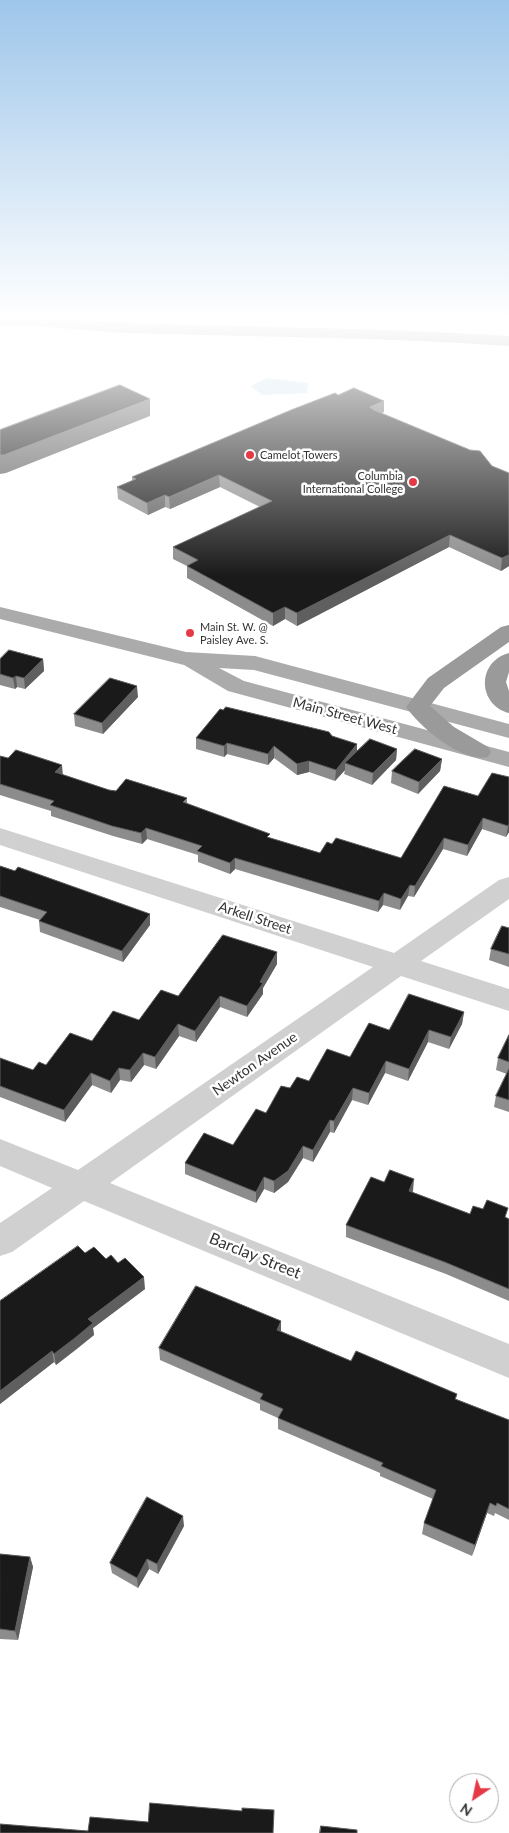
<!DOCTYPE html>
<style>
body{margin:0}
#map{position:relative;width:509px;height:1833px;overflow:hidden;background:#fff;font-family:Lato,sans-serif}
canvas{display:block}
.north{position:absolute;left:449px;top:1773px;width:50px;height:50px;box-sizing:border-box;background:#fff;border:1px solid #adadad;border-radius:50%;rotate:214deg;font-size:14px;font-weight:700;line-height:20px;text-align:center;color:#333}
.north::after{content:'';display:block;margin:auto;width:18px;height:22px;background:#e63946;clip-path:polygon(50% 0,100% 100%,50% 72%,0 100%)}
</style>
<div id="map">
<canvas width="509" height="1833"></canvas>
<div class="north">N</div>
</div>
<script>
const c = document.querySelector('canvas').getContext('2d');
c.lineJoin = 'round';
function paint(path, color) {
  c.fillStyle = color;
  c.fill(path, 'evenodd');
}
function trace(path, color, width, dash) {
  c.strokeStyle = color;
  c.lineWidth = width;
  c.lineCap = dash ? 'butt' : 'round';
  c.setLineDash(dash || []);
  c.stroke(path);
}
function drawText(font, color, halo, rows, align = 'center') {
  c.font = font + ' Lato,sans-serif';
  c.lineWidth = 5;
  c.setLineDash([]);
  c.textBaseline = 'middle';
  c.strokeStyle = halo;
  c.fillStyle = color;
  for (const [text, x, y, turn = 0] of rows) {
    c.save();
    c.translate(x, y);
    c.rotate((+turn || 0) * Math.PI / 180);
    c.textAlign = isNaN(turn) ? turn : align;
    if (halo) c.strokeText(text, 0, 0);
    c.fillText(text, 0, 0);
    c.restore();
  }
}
paint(new Path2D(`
 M 267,378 L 308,383 L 307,393 L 262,395 L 251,386 Z`), '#cfe2ee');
paint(new Path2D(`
 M 0,828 L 394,953 L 499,880 L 509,877 L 509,899 L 421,961 L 509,989 L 509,1011 L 401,976 L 110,1183 L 509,1344 L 509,1378 L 84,1201 L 12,1252 L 0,1256 L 0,1223 L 52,1188 L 0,1166 L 0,1139 L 78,1170 L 373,967 L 0,845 Z`), '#d0d0d0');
paint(new Path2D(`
 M 0,607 L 186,652 L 255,656 L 509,724 L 509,738 L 254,670 L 219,668 L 244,681 L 509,752 L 509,767 L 228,691 L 184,665 L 0,619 Z`), '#ababab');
paint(new Path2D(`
 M 0,319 C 65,319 129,323 194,325 C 299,328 404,329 509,336 L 509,346 C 383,337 256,337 129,333 C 86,331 43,325 0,325 Z
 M 509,625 L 509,642 L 444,688 L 430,706 L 454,727 L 488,747 L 491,752 L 488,757 C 462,763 420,727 406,707 L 428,678 L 501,627 Z
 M 509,653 L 509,672 L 506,682 L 509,691 L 509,713 C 478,705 476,662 509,653 Z`), '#9a9a9a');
paint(new Path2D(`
 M 384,412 L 382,413 L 509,566 L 501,571 L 449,547 L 297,626 L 285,619 L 273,626 L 187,578 L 187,566 L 173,559 L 173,547 L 260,507 L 220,487 L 170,509 L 165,507 L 148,515 L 118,499 L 117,487 L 132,481 L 132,477 Z
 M 0,659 L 43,659 L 44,671 L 25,689 L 17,687 L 15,689 L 0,685 Z
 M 138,697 L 103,734 L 75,726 L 74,714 Z
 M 332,736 L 357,751 L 397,749 L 396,760 L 372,785 L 344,774 L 345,770 L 335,781 L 309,772 L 297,775 L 274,758 L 268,765 L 227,754 L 224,757 L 196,749 L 196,738 Z
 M 0,756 L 63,775 L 109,790 L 187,798 L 187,804 L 270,838 L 320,853 L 401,858 L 478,796 L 509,777 L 509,832 L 506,837 L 482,829 L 467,856 L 443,849 L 414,897 L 408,896 L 400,910 L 383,905 L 378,912 L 235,869 L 230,874 L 198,862 L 198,855 L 147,839 L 142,844 L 113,836 L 51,816 L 51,811 L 0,795 Z
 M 442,759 L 440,771 L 418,794 L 391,783 L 392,771 Z
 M 0,866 L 150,914 L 150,925 L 123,962 L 40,932 L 39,921 L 40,920 L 0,907 Z
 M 509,928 L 509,967 L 489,960 L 491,949 Z
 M 277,964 L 263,988 L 263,994 L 247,1017 L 220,1007 L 196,1042 L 179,1036 L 156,1069 L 144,1065 L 131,1082 L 120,1080 L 111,1093 L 92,1085 L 65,1122 L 0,1097 L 0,1058 L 33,1070 L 46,1065 L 92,1041 L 139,1020 L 178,996 Z
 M 464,1012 L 462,1024 L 449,1049 L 428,1042 L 408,1081 L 385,1073 L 368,1105 L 352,1100 L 334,1133 L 330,1132 L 313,1162 L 303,1158 L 288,1182 L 274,1193 L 264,1189 L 256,1203 L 185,1174 L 185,1163 L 233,1145 L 290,1088 L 309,1081 L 350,1057 L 389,1030 Z
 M 509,1035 L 509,1112 L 494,1107 L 496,1096 L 507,1074 L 496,1070 L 498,1058 Z
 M 384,1182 L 413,1191 L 412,1192 L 470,1214 L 506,1218 L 509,1219 L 509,1301 L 446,1274 L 346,1237 L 346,1225 Z
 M 85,1253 L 106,1259 L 118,1263 L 145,1289 L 93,1328 L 94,1335 L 77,1349 L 56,1365 L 54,1362 L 0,1404 L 0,1301 Z
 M 281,1321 L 281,1331 L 351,1361 L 457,1394 L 456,1399 L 509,1420 L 509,1520 L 495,1513 L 494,1516 L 487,1513 L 472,1556 L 422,1534 L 424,1523 L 433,1499 L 380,1476 L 380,1473 L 278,1429 L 278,1418 L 260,1410 L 260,1404 L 160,1360 L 159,1348 Z
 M 184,1526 L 158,1574 L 149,1569 L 138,1588 L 112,1573 L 110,1563 Z
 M 0,1554 L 30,1557 L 33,1567 L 18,1640 L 0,1639 Z`), '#8c8c8c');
paint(new Path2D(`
 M 150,399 L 150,416 L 6,473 L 0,474 L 0,455 Z
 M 384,401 L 384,412 L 369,419 L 370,407 Z
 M 219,475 L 220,487 L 170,509 L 169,497 Z
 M 165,495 L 165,507 L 148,515 L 147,503 Z
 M 450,535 L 449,547 L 297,626 L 297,613 Z
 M 509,555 L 509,566 L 501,571 L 502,558 Z
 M 285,607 L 285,619 L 273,626 L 273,613 Z
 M 43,659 L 44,671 L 25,689 L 24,678 Z
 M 16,676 L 17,687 L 15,689 L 13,678 Z
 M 137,686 L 138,697 L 103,734 L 102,723 Z
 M 227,743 L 227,754 L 224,757 L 224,746 Z
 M 357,744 L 357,756 L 345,763 L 345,770 L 335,781 L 336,770 Z
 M 274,746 L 274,758 L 268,765 L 268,754 Z
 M 397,749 L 396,760 L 372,785 L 373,773 Z
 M 442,759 L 440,771 L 418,794 L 419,782 Z
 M 309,761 L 309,772 L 297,775 L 297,764 Z
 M 62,765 L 63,776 L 55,772 Z
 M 483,818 L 482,829 L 467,856 L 468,845 Z
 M 509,824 L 509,832 L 506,837 L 508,826 Z
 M 146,828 L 147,839 L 142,844 L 141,833 Z
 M 444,838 L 443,849 L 414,897 L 415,886 Z
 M 235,858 L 235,869 L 230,874 L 230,863 Z
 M 410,885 L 408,896 L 400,910 L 401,899 Z
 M 384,893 L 383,905 L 378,912 L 379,901 Z
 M 150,914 L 150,925 L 123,962 L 122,951 Z
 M 277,952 L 277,964 L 263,988 L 263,994 L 247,1017 L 247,1006 L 260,982 Z
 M 220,996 L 220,1007 L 196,1042 L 195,1031 Z
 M 464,1012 L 462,1024 L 449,1049 L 451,1037 Z
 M 178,1024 L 179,1036 L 156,1069 L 155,1057 Z
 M 429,1030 L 428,1042 L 408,1081 L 409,1069 Z
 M 143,1053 L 144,1065 L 131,1082 L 130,1070 Z
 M 386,1061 L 385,1073 L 368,1105 L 369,1093 Z
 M 119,1068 L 120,1080 L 111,1093 L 110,1081 Z
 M 91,1073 L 92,1085 L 65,1122 L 64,1110 Z
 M 353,1088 L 352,1100 L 334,1133 L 334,1121 Z
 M 330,1120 L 330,1132 L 313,1162 L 313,1150 Z
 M 303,1146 L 303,1158 L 288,1182 L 274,1193 L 274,1181 Z
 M 264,1177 L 264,1189 L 256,1203 L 256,1192 Z
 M 414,1179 L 413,1191 L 408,1202 L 409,1191 Z
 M 144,1277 L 145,1289 L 93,1328 L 94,1335 L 56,1365 L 54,1354 L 88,1319 Z
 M 281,1321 L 281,1332 L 277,1330 Z
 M 52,1351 L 54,1362 L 0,1404 L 0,1391 Z
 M 490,1503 L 487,1513 L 472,1556 L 475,1545 Z
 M 183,1516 L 184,1526 L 158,1574 L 157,1564 Z
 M 30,1557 L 33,1567 L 18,1640 L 15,1631 Z
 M 147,1559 L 149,1569 L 138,1588 L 137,1578 Z`), '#5f5f5f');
const building = new Path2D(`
 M 120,385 L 150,399 L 4,455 L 0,455 L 0,430 Z
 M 354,388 L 384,401 L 370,407 L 374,410 L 470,450 L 480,451 L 492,466 L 509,473 L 509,555 L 502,558 L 450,535 L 297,613 L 285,607 L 273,613 L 187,566 L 198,560 L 173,547 L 272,501 L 219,475 L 169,497 L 165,495 L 147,503 L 117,487 L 136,479 L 132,477 L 291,410 L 335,393 L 338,395 Z
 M 9,650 L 43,659 L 24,678 L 16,676 L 13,678 L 0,674 L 0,659 Z
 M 110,678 L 137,686 L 102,723 L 74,714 Z
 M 226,707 L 321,730 L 329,732 L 332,736 L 357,744 L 336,770 L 309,761 L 297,764 L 274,746 L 268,754 L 227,743 L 224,746 L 196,738 L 220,709 L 223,710 Z
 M 370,739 L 397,749 L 373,773 L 345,763 Z
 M 415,749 L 442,759 L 419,782 L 392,771 Z
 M 16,750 L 62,765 L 55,772 L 109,790 L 116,791 L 126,779 L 187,798 L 183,802 L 270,834 L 267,837 L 320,853 L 327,842 L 332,844 L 336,838 L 401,858 L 444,786 L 478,796 L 492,773 L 509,777 L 509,824 L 508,826 L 483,818 L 468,845 L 444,838 L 415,886 L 410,885 L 401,899 L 384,893 L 379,901 L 235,858 L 230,863 L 197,851 L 202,846 L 146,828 L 141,833 L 112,826 L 50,805 L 54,801 L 0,784 L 0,756 L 8,758 Z
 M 0,866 L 15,871 L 18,867 L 150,914 L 122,951 L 39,921 L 47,912 L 0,896 Z
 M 502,926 L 509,928 L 509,954 L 491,949 Z
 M 223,935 L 277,952 L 260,982 L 263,983 L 247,1006 L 220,996 L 195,1031 L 178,1024 L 155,1057 L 143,1053 L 130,1070 L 119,1068 L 110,1081 L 91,1073 L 64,1110 L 0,1086 L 0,1058 L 33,1070 L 39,1062 L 46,1065 L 70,1033 L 92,1041 L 113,1011 L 139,1020 L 161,990 L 178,996 Z
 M 409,994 L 464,1012 L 451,1037 L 429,1030 L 409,1069 L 386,1061 L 369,1093 L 353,1088 L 334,1121 L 330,1120 L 313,1150 L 303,1146 L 288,1171 L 274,1181 L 264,1177 L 256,1192 L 185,1163 L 204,1133 L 233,1145 L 256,1109 L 266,1113 L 281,1086 L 290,1088 L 297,1077 L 309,1081 L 327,1049 L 350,1057 L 369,1023 L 389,1030 Z
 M 509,1035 L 509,1062 L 498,1058 Z
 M 509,1069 L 509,1100 L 496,1096 Z
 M 390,1170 L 414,1179 L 409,1191 L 470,1214 L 473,1206 L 483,1209 L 487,1200 L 508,1208 L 505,1217 L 509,1219 L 509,1289 L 447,1263 L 346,1225 L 371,1177 L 384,1182 Z
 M 78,1246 L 85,1253 L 94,1247 L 106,1259 L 111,1255 L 118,1263 L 125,1258 L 144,1277 L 88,1319 L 93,1323 L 75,1338 L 54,1354 L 52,1351 L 0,1391 L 0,1301 Z
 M 196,1286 L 281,1321 L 277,1330 L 351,1361 L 356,1351 L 457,1394 L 455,1399 L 509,1420 L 509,1509 L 497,1503 L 496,1506 L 490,1503 L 475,1545 L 424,1523 L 436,1490 L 381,1466 L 383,1463 L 278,1418 L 283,1409 L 260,1399 L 263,1394 L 159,1348 Z
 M 147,1497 L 183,1516 L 157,1564 L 147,1559 L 137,1578 L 110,1563 Z
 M 0,1554 L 30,1557 L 15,1631 L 0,1629 Z
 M 150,1803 L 242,1811 L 242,1808 L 274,1810 L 273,1833 L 0,1833 L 0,1824 L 88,1831 L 90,1817 L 148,1822 Z
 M 321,1826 L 357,1830 L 357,1833 L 320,1833 Z`);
paint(building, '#1a1a1a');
trace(building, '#5f5f5f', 1);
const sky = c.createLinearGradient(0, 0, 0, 576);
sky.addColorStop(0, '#9ec6ea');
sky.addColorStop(0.55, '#fff');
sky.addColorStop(1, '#ffffff00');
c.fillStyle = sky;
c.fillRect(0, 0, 509, 576);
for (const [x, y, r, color] of [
 [250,455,5,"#e63946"],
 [413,482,5,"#e63946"],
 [190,633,5,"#e63946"]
]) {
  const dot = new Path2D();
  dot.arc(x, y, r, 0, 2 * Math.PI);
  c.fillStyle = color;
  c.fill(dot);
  trace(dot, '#fff', 2);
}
drawText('11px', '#333', '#fff', [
 ["Camelot Towers",260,455],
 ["Columbia",403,476,"right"],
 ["International College",403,489,"right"],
 ["Main St. W. @",200,627],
 ["Paisley Ave. S.",200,640]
], 'left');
drawText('14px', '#333', '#fff', [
 ["Main Street West",345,716,15],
 ["Arkell Street",255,918,18],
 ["Newton Avenue",255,1064,-35]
]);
drawText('16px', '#333', '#fff', [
 ["Barclay Street",255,1256,22]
]);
</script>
